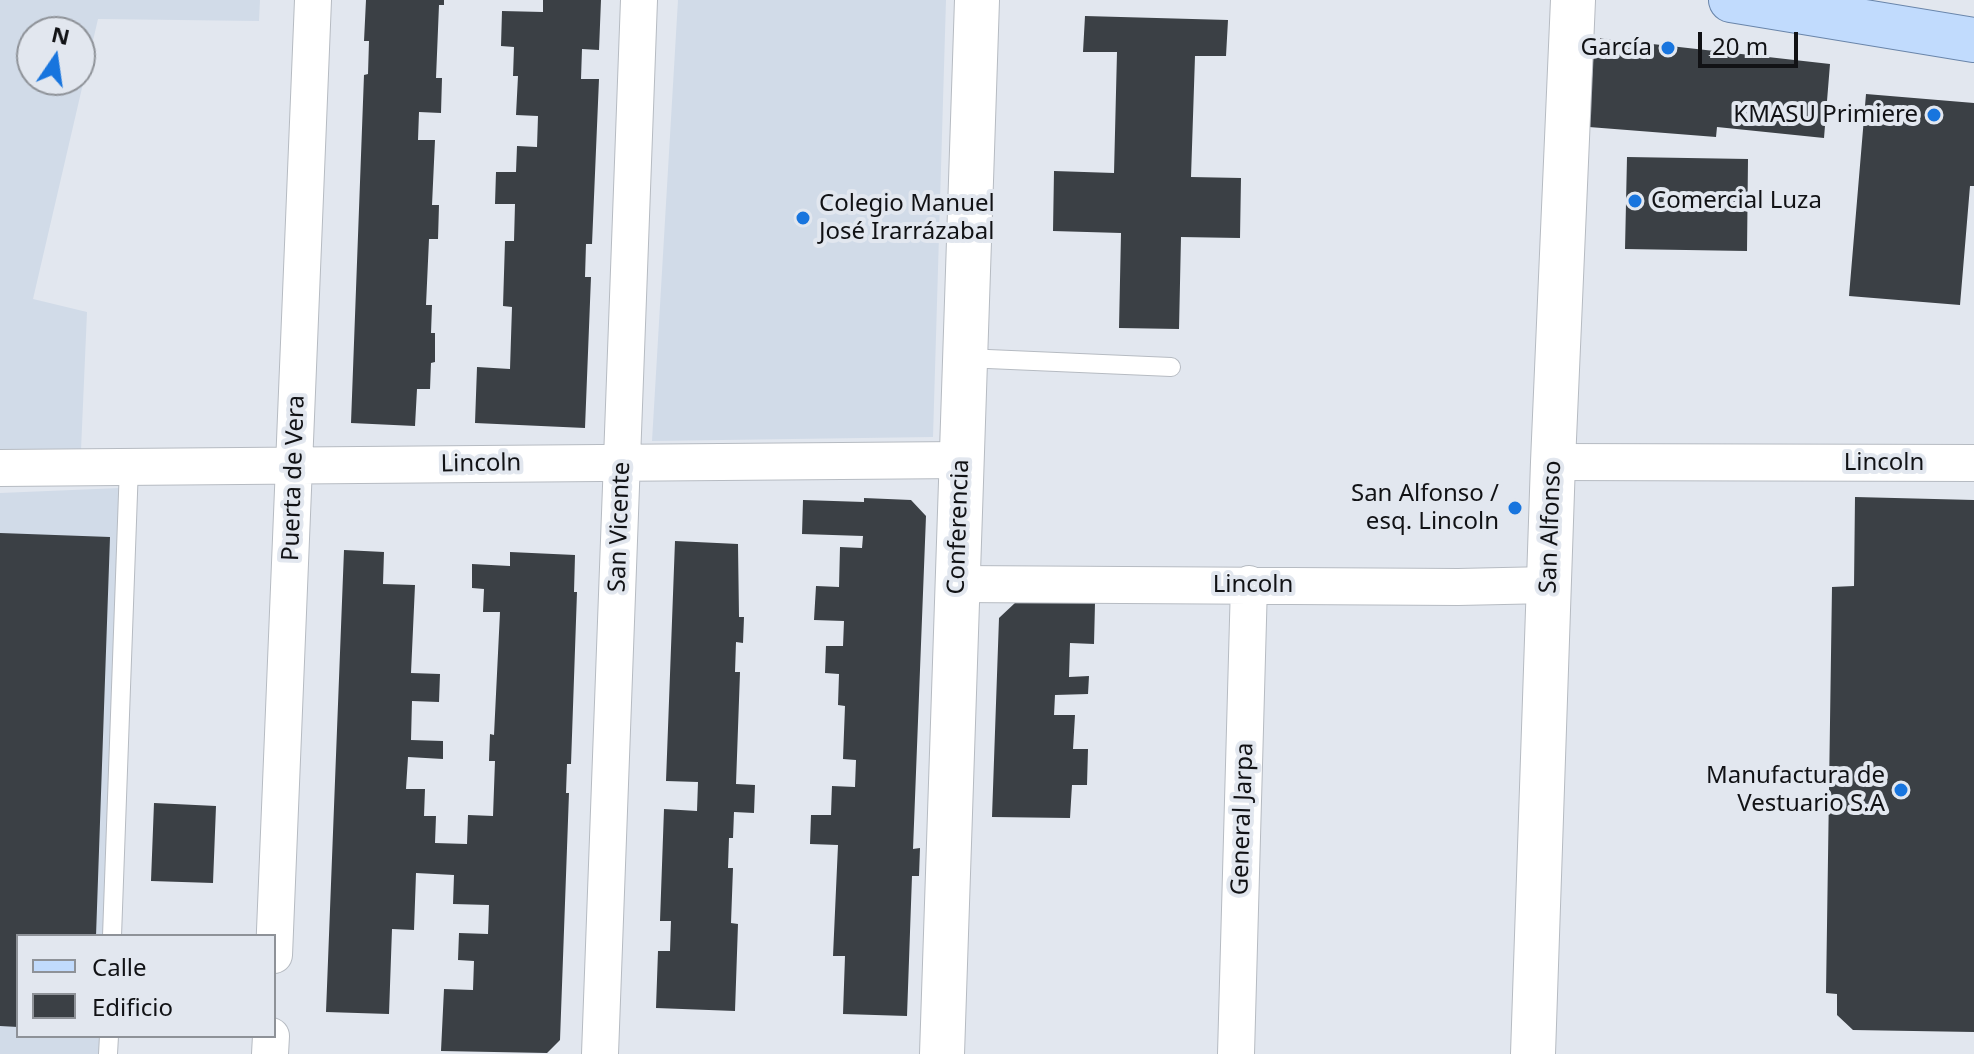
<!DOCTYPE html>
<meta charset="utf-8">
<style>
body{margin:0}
#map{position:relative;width:1974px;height:1054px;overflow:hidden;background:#e2e7ef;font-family:"Noto Sans",sans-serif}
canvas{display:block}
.legend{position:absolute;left:16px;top:934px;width:260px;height:104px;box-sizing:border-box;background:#e2e7ef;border:2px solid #8e9298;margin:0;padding:10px 14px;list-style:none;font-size:24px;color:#111215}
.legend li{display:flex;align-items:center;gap:16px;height:40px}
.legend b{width:40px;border:2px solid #8e9298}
.north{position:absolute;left:16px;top:16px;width:80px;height:80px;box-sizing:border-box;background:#e2e7ef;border:2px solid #8e9298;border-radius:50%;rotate:13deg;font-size:22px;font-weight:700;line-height:32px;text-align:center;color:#111215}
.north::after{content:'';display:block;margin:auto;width:28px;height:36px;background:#1875de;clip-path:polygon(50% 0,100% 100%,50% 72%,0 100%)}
.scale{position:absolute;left:1698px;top:32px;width:100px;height:36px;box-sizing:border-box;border:4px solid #111215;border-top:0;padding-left:10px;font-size:24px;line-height:28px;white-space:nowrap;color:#111215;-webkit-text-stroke:6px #e2e7ef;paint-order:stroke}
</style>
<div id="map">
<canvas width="1974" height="1054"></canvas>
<ul class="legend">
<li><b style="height:10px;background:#c1dbfd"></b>Calle</li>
<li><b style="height:22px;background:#3b4045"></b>Edificio</li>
</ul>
<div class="north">N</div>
<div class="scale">20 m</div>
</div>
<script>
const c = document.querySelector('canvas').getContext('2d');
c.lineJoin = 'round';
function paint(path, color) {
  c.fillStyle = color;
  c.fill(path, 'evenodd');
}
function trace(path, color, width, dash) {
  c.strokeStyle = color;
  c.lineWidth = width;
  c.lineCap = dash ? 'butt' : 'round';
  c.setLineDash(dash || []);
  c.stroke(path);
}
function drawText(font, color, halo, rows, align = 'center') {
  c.font = font + ' "Noto Sans",sans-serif';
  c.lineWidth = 8;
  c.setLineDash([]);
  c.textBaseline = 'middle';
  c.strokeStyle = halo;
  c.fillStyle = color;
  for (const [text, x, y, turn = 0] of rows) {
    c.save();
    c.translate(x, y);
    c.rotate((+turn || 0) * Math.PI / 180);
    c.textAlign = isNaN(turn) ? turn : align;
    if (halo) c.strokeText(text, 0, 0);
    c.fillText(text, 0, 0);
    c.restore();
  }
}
paint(new Path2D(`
 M 0,0 L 260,0 L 259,21 L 98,19 L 33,299 L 87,312 L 81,450 L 0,451 ZM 32,32 L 80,32 L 80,80 L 32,80 Z
 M 678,0 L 946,0 L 933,437 L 652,441 Z
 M 120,488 L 105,936 L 18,936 L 18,1036 L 102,1036 L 101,1054 L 0,1054 L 0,493 Z`), '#d1dbe8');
paint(new Path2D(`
 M 366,0 L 444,0 L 444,5 L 439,5 L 436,78 L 442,78 L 441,113 L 419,112 L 418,140 L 435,140 L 432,205 L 439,205 L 438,239 L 429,239 L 426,305 L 432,305 L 431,333 L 435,333 L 435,362 L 431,363 L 430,389 L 417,389 L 415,426 L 351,423 L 364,75 L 368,74 L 369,41 L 364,41 Z
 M 543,0 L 601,0 L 599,50 L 582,49 L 581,79 L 599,79 L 592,244 L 586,244 L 585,277 L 591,277 L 585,428 L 475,423 L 477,367 L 510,369 L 512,307 L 503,306 L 505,241 L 514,241 L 515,204 L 495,204 L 496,172 L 516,172 L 517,146 L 537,147 L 538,116 L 516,115 L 518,76 L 513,76 L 514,47 L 501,46 L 502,11 L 543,12 Z
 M 1085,16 L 1228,20 L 1226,56 L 1195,56 L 1191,177 L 1241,178 L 1240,238 L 1181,237 L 1179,329 L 1119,328 L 1121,233 L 1053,231 L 1054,171 L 1114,173 L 1117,52 L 1083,52 Z
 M 1599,38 L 1830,64 L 1824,138 L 1717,127 L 1716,137 L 1589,127 L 1594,46 Z
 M 1866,94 L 1974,103 L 1974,186 L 1970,186 L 1960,305 L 1849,296 Z
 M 1627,157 L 1748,159 L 1747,251 L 1625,249 Z
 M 1855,497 L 1974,500 L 1974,1032 L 1853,1030 L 1837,1015 L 1837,994 L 1826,993 L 1832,587 L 1854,586 Z
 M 864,498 L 911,500 L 926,516 L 913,849 L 920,848 L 919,876 L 912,876 L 907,1016 L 843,1014 L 845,956 L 833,956 L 838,845 L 810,844 L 811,815 L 831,815 L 832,786 L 855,787 L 856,760 L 843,759 L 845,706 L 838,705 L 839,674 L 825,673 L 826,646 L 843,646 L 844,621 L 814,620 L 816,586 L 839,587 L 840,547 L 862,548 L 863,536 L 802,534 L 803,500 L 864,502 Z
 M 0,533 L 110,537 L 96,936 L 18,936 L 18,1027 L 0,1026 Z
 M 675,541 L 738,544 L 739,617 L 744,617 L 743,643 L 736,642 L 735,672 L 740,672 L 736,784 L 755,785 L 754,813 L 734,812 L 733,838 L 729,838 L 728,868 L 733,868 L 731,923 L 738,924 L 735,1011 L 656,1008 L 658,951 L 670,951 L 671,921 L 660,921 L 664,809 L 697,811 L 698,782 L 666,781 Z
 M 344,550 L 384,552 L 383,584 L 415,585 L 411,673 L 440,674 L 439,702 L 412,701 L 411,740 L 443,741 L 443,759 L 408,757 L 406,789 L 425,789 L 424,816 L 436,816 L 435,843 L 467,844 L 468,815 L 493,816 L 495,761 L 489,761 L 490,734 L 494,735 L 500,612 L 483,612 L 484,589 L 472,588 L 472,564 L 510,566 L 510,552 L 575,555 L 574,592 L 577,592 L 571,764 L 567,764 L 566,793 L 569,793 L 560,1040 L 547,1053 L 441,1051 L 444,989 L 473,990 L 474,961 L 458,960 L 459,933 L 488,934 L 489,905 L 453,904 L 454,875 L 416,873 L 414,930 L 392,929 L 389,1014 L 326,1012 Z
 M 1016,602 L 1095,603 L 1094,644 L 1070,643 L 1069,677 L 1089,676 L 1088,694 L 1055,695 L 1054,715 L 1075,715 L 1073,749 L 1088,749 L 1087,785 L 1072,785 L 1070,818 L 992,817 L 999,618 Z
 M 154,803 L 216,806 L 213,883 L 151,881 Z`), '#3b4045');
const service = new Path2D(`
 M 965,358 L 1171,367
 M 112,936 L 129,466
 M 108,1054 L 109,1036`);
const minor = new Path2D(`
 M 1553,462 L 1974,463
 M 0,468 L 961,460
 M 957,584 L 1458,587 L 1549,585
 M 274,955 L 313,0
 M 270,1054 L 271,1036
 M 600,1054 L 639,0
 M 1236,1054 L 1249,584`);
const tertiary = new Path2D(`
 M 942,1054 L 977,0
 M 1533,1054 L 1553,462 L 1573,0`);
const primary = new Path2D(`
 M 1731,0 L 1974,40`);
trace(service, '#b6bbc2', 20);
trace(minor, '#b6bbc2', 38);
trace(tertiary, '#b6bbc2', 46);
trace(primary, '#6985aa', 46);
trace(service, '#fff', 18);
trace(minor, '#fff', 36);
trace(tertiary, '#fff', 44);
trace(primary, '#c1dbfd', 44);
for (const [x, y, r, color] of [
 [1668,48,8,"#1875de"],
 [1934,115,8,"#1875de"],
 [1635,201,8,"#1875de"],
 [803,218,8,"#1875de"],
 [1515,508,8,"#1875de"],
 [1901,790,8,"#1875de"]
]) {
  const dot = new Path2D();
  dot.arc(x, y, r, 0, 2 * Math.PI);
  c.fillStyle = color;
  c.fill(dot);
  trace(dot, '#e2e7ef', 3);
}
drawText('24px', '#111215', '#e2e7ef', [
 ["García",1652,48],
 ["KMASU Primiere",1918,115],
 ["Comercial Luza",1651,201,"left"],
 ["Colegio Manuel",819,204,"left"],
 ["José Irarrázabal",819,232,"left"],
 ["San Alfonso /",1499,494],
 ["esq. Lincoln",1499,522],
 ["Manufactura de",1885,776],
 ["Vestuario S.A",1885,804]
], 'right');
drawText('24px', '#111215', '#e2e7ef', [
 ["Lincoln",1884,463],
 ["Lincoln",481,464,-1],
 ["Puerta de Vera",294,478,-88],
 ["San Vicente",620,527,-88],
 ["Conferencia",959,527,-88],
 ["San Alfonso",1551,527,-88],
 ["Lincoln",1253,585],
 ["General Jarpa",1243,819,-88]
]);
</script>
